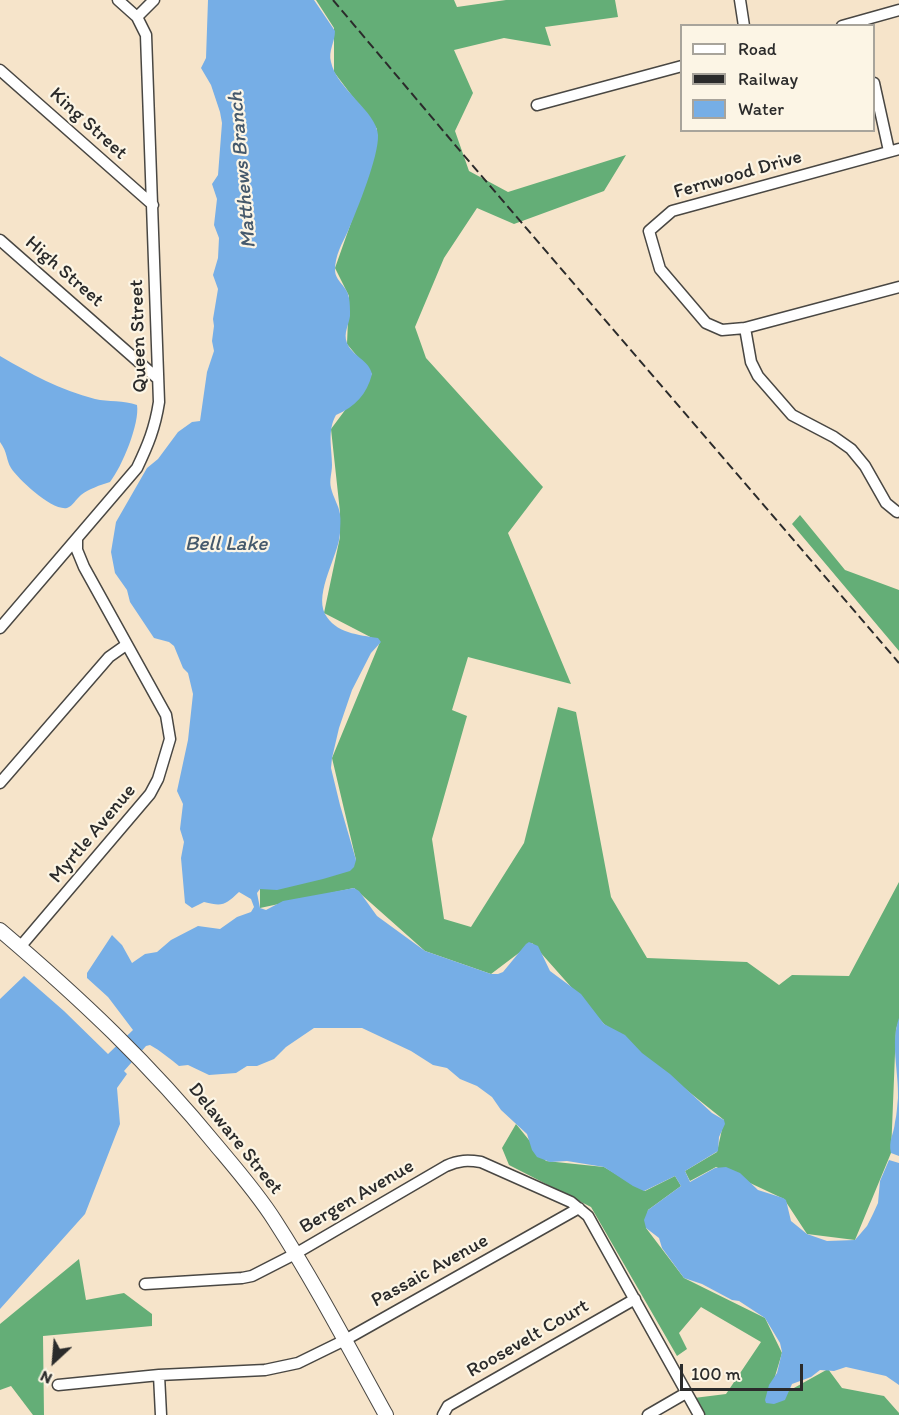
<!DOCTYPE html>
<style>
body{margin:0}
#map{position:relative;width:899px;height:1415px;overflow:hidden;background:#f6e4ca;font-family:Itim,sans-serif}
canvas{display:block}
.legend{position:absolute;left:680px;top:24px;width:195px;height:108px;box-sizing:border-box;background:#fcf5e5;border:2px solid #a8a49b;margin:0;padding:8px 10px;list-style:none;font-size:18px;color:#2b2b2b}
.legend li{display:flex;align-items:center;gap:12px;height:30px}
.legend b{width:30px;border:2px solid #a8a49b}
.north{position:absolute;left:24px;top:1331px;width:60px;height:60px;-webkit-text-stroke:4px #fcf5e5;paint-order:stroke;rotate:206deg;font-size:16px;font-weight:700;line-height:24px;text-align:center;color:#2b2b2b}
.north::after{content:'';display:block;margin:auto;width:21px;height:27px;background:#2b2b2b;clip-path:polygon(50% 0,100% 100%,50% 72%,0 100%)}
.scale{position:absolute;left:680px;top:1364px;width:123px;height:27px;box-sizing:border-box;border:3px solid #2b2b2b;border-top:0;padding-left:8px;font-size:18px;line-height:21px;white-space:nowrap;color:#2b2b2b;-webkit-text-stroke:4px #fcf5e5;paint-order:stroke}
</style>
<div id="map">
<canvas width="899" height="1415"></canvas>
<ul class="legend">
<li><b style="height:8px;background:#fff"></b>Road</li>
<li><b style="height:8px;background:#2b2b2b"></b>Railway</li>
<li><b style="height:16px;background:#76aee6"></b>Water</li>
</ul>
<div class="north">N</div>
<div class="scale">100 m</div>
</div>
<script>
const c = document.querySelector('canvas').getContext('2d');
c.lineJoin = 'round';
function paint(path, color) {
  c.fillStyle = color;
  c.fill(path, 'evenodd');
}
function trace(path, color, width, dash) {
  c.strokeStyle = color;
  c.lineWidth = width;
  c.lineCap = dash ? 'butt' : 'round';
  c.setLineDash(dash || []);
  c.stroke(path);
}
function drawText(font, color, halo, rows, align = 'center') {
  c.font = font + ' Itim,sans-serif';
  c.lineWidth = 4.5;
  c.setLineDash([]);
  c.textBaseline = 'middle';
  c.strokeStyle = halo;
  c.fillStyle = color;
  for (const [text, x, y, turn = 0] of rows) {
    c.save();
    c.translate(x, y);
    c.rotate((+turn || 0) * Math.PI / 180);
    c.textAlign = isNaN(turn) ? turn : align;
    if (halo) c.strokeText(text, 0, 0);
    c.fillText(text, 0, 0);
    c.restore();
  }
}
paint(new Path2D(`
 M 316,0 L 454,0 L 457,7 L 506,0 L 615,0 L 618,17 L 545,27 L 551,46 L 504,38 L 454,50 L 473,93 L 455,131 L 469,171 L 508,192 L 626,155 L 604,191 L 514,224 L 477,208 L 444,258 L 415,327 L 426,358 L 543,487 L 508,533 L 571,684 L 468,657 L 452,710 L 467,716 L 432,839 L 444,919 L 471,927 L 524,843 L 558,707 L 576,712 L 611,897 L 647,958 L 747,962 L 779,985 L 792,975 L 849,976 L 899,882 L 899,1021 L 896,1029 L 891,1153 L 855,1240 L 807,1234 L 784,1199 L 716,1167 L 690,1181 L 685,1171 L 717,1152 L 724,1120 L 604,1024 L 532,943 L 491,974 L 425,951 L 354,888 L 260,908 L 260,889 L 356,860 L 332,758 L 380,642 L 324,613 L 340,537 L 340,512 L 331,429 L 372,374 L 347,344 L 349,296 L 335,268 L 370,169 L 377,129 L 334,72 L 334,28 Z
 M 800,515 L 845,570 L 899,590 L 899,651 L 792,524 Z
 M 516,1124 L 546,1161 L 604,1167 L 645,1191 L 675,1176 L 681,1186 L 648,1210 L 646,1228 L 684,1278 L 765,1318 L 782,1353 L 767,1403 L 828,1369 L 842,1388 L 884,1396 L 899,1413 L 899,1415 L 704,1415 L 694,1398 L 726,1394 L 761,1342 L 701,1307 L 679,1333 L 687,1349 L 677,1356 L 591,1207 L 509,1165 L 502,1148 Z
 M 79,1259 L 86,1300 L 124,1293 L 152,1314 L 152,1326 L 43,1336 L 44,1415 L 33,1415 L 11,1386 L 0,1390 L 0,1324 Z`), '#64ae77');
paint(new Path2D(`
 M 208,0 L 314,0 L 335,31 C 335,42 328,51 331,62 C 336,88 377,112 378,135 C 379,156 357,210 348,231 C 342,244 335,255 335,270 C 335,281 348,287 349,298 C 350,303 350,310 350,316 C 349,325 343,333 347,343 C 352,356 369,360 372,374 C 367,394 355,407 336,415 C 327,431 332,448 332,465 C 332,473 329,480 331,488 C 333,497 339,506 340,514 C 341,520 340,527 340,533 C 339,555 314,592 325,614 C 335,633 359,635 378,638 L 381,642 L 371,653 L 352,690 L 339,728 L 332,758 L 331,768 L 340,805 L 356,860 L 354,867 L 350,871 L 323,879 L 277,890 L 260,889 L 257,893 L 260,908 L 266,910 L 283,901 L 354,888 L 359,891 L 377,916 L 425,951 L 491,974 L 498,974 L 503,972 L 526,944 L 529,942 L 538,946 L 550,971 L 581,994 L 604,1024 L 625,1035 L 642,1053 L 670,1074 L 712,1113 L 724,1120 L 725,1124 L 719,1137 L 718,1151 L 685,1171 L 690,1182 L 715,1168 L 726,1167 L 740,1173 L 758,1190 L 783,1198 L 786,1200 L 791,1221 L 807,1234 L 827,1241 L 855,1240 L 867,1226 L 873,1214 L 878,1203 L 880,1181 L 889,1160 L 899,1163 L 899,1385 L 886,1376 L 846,1367 L 834,1371 L 820,1370 L 811,1377 L 792,1384 L 785,1400 L 774,1404 L 766,1403 L 765,1400 L 769,1385 L 777,1373 L 782,1352 L 780,1343 L 765,1318 L 739,1301 L 732,1300 L 702,1284 L 684,1278 L 662,1248 L 659,1238 L 646,1228 L 644,1220 L 648,1210 L 681,1186 L 675,1176 L 644,1191 L 633,1186 L 604,1167 L 567,1161 L 550,1162 L 537,1157 L 532,1150 L 527,1134 L 501,1110 L 492,1097 L 477,1086 L 460,1079 L 447,1068 L 433,1065 L 411,1051 L 362,1028 L 314,1028 L 286,1047 L 274,1059 L 257,1066 L 247,1066 L 236,1073 L 209,1075 L 188,1065 L 179,1066 C 170,1059 161,1051 150,1045 L 146,1046 L 124,1071 L 127,1074 L 117,1088 L 120,1124 L 85,1214 L 0,1309 L 0,999 L 24,976 L 64,1011 L 108,1054 L 133,1030 L 108,997 L 87,978 L 87,973 L 112,935 L 122,945 L 132,963 L 145,954 L 157,952 L 171,940 L 198,926 L 220,929 L 237,917 L 251,912 L 254,907 L 251,899 L 239,892 C 225,905 223,907 204,902 L 192,908 L 185,903 L 181,858 L 184,842 L 180,829 L 183,804 L 177,791 L 188,740 L 193,694 L 188,673 L 183,668 L 174,646 L 169,642 L 154,638 L 130,602 L 127,590 L 115,573 L 111,552 L 116,522 L 147,468 L 158,459 L 178,432 L 192,422 L 200,421 L 207,372 L 214,351 L 212,341 L 214,326 L 213,319 L 218,289 L 213,275 L 218,258 L 219,238 L 214,225 L 217,199 L 212,184 L 218,175 L 222,123 L 220,112 L 211,85 L 201,68 L 206,58 Z
 M 0,356 C 31,374 60,390 95,399 C 108,402 124,400 137,405 C 140,423 122,467 110,482 C 100,485 89,489 81,495 C 76,499 73,506 67,508 C 52,511 18,479 11,468 C 6,460 8,453 0,442 Z
 M 899,1018 L 899,1156 L 891,1153 C 888,1141 894,1134 895,1122 C 897,1114 897,1106 898,1098 C 899,1072 890,1043 899,1018 Z`), '#76aee6');
const minor = new Path2D(`
 M 740,0 L 744,26
 M 137,17 L 154,0
 M 842,26 L 899,10
 M 0,70 L 153,205
 M 874,83 L 889,151
 M 537,105 L 682,66
 M 899,149 L 672,211 L 649,231 L 660,269 L 706,323 L 722,330 L 745,328 L 899,287
 M 0,240 L 157,378
 M 745,328 L 751,362 L 758,376 L 792,415 L 834,437 L 851,449 L 865,466 L 886,503 L 897,512
 M 0,628 L 137,468 C 148,445 155,428 159,402 L 146,35 L 137,17 L 118,0
 M 0,783 L 109,657 L 126,645
 M 20,947 L 150,794 L 158,779 L 170,739 L 166,715 L 84,567 L 77,550 L 77,539
 M 145,1284 L 242,1278 L 252,1276 L 295,1254 L 446,1166 C 459,1160 468,1160 481,1162 L 571,1202 L 588,1216 L 699,1415
 M 159,1375 L 161,1415
 M 58,1385 L 159,1375 L 265,1370 L 298,1363 L 345,1340 L 579,1208
 M 443,1415 L 448,1406 L 635,1299
 M 648,1415 L 686,1393`);
const major = new Path2D(`
 M 0,930 C 80,998 150,1064 216,1145 C 237,1170 258,1194 275,1221 C 315,1283 350,1350 386,1415`);
trace(minor, '#494743', 13);
trace(major, '#494743', 16);
trace(minor, '#fff', 10);
trace(major, '#fff', 14);
trace(new Path2D(`
 M 333,0 L 461,152 L 899,663`), '#2b2b2b', 2, [9, 4.5]);
drawText('20px', '#2b2b2b', '#fcf5e5', [
 ["King Street",88,124,42],
 ["Fernwood Drive",738,175,-16],
 ["High Street",64,272,41],
 ["Queen Street",139,336,-92],
 ["Myrtle Avenue",93,834,-50],
 ["Delaware Street",235,1139,51],
 ["Bergen Avenue",357,1197,-30],
 ["Passaic Avenue",430,1271,-29],
 ["Roosevelt Court",528,1339,-30]
]);
drawText('italic 21px', '#45596c', '#fcf5e5', [
 ["Matthews Branch",243,170,-95],
 ["Bell Lake",226,545]
]);
</script>
